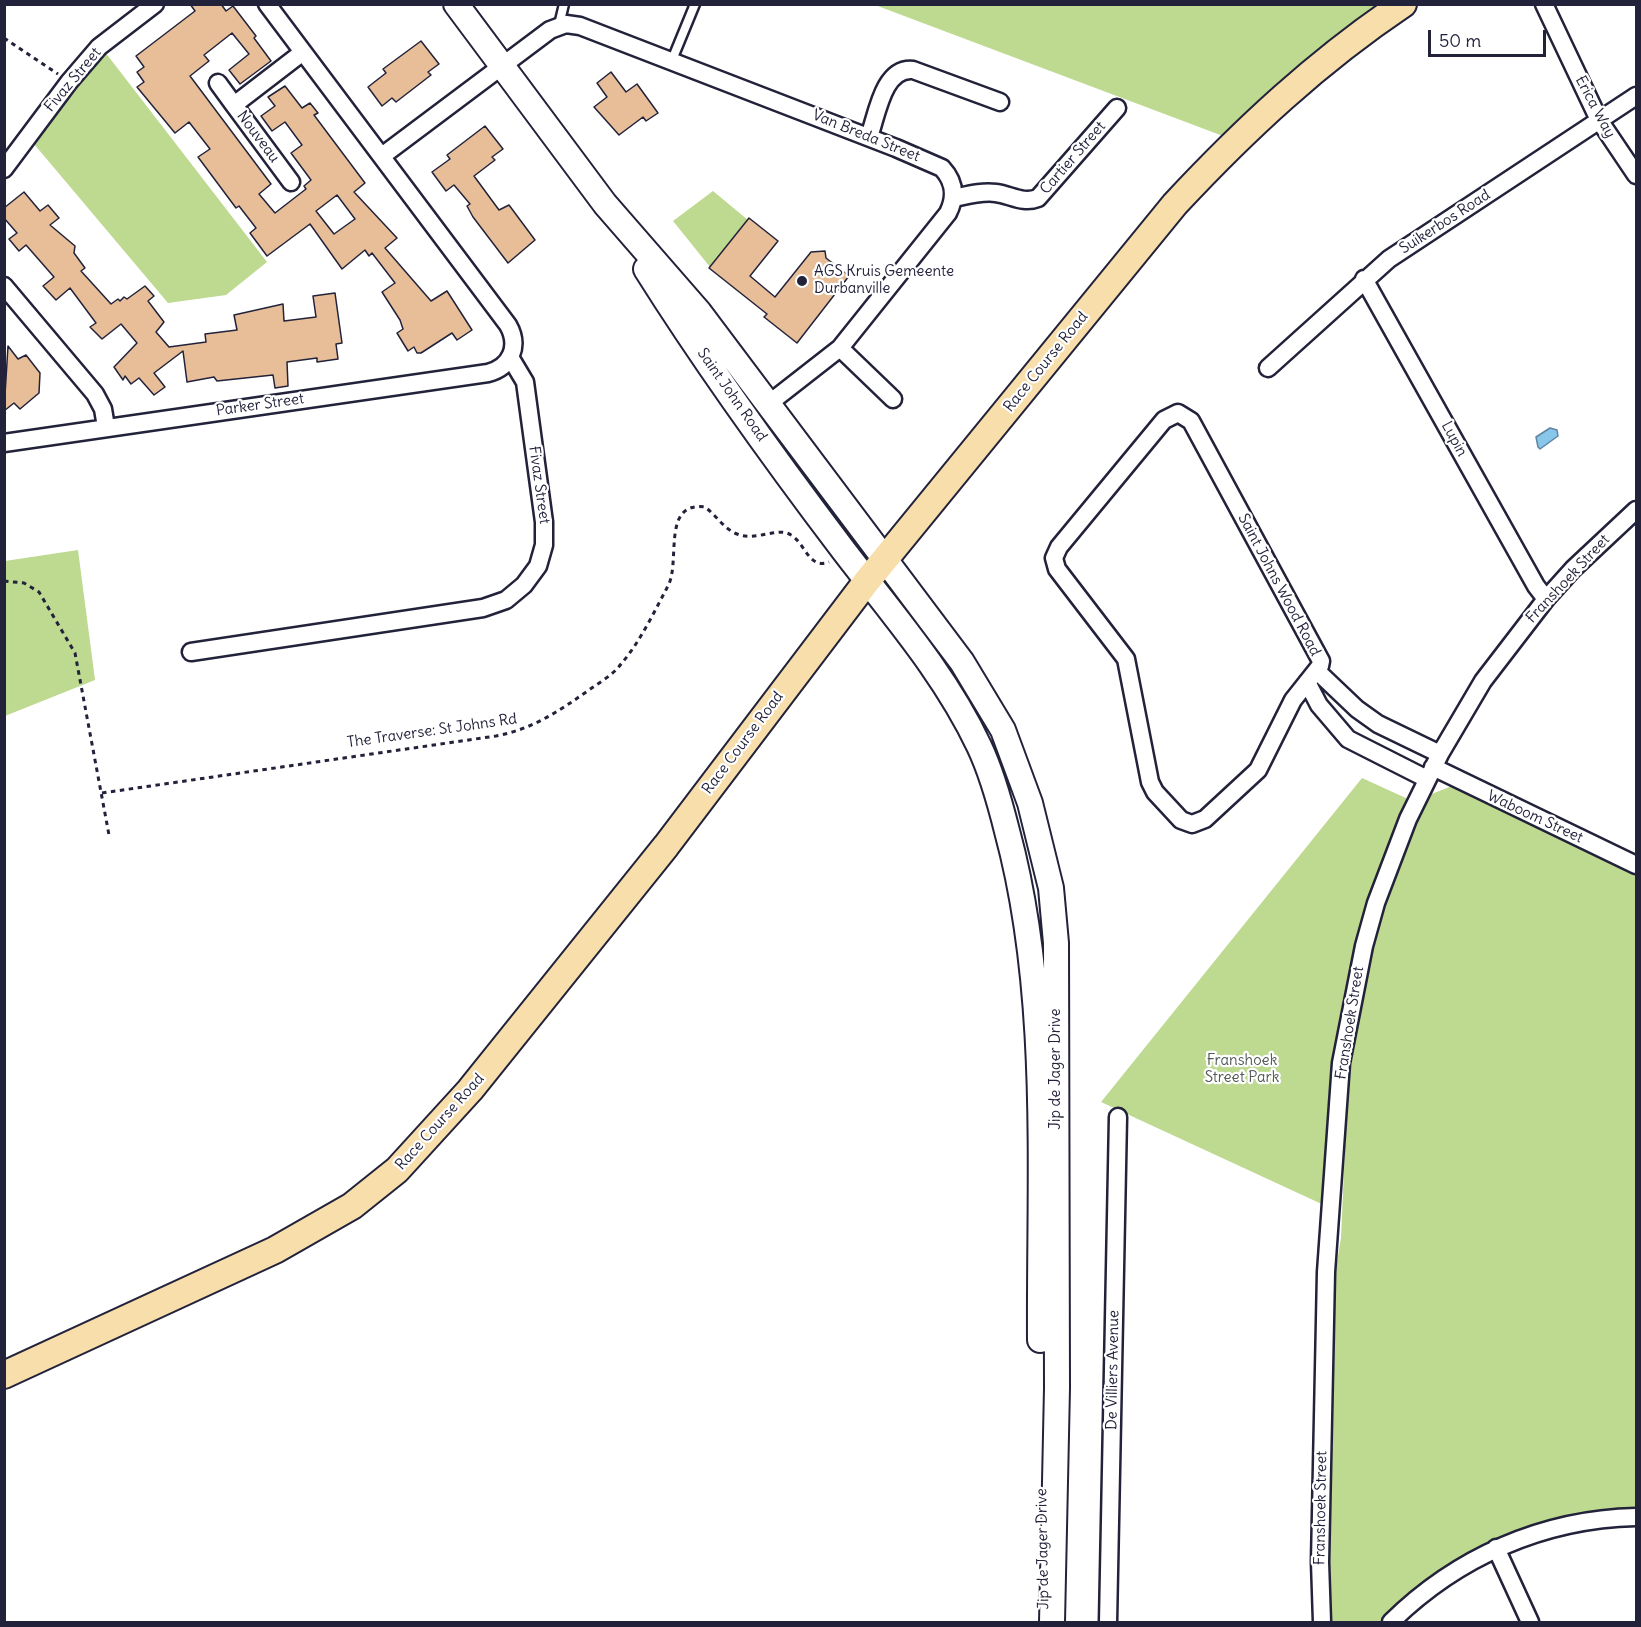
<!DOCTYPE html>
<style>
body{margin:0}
#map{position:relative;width:1641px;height:1627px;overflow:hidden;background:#fff;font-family:Delius,sans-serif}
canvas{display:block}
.frame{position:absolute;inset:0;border:6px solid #22223b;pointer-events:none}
.scale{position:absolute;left:1428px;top:30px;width:118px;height:27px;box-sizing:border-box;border:3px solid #22223b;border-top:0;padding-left:8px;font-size:18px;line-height:21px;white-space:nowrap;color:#22223b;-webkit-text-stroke:4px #fff;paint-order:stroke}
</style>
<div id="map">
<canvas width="1641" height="1627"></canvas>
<div class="frame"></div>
<div class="scale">50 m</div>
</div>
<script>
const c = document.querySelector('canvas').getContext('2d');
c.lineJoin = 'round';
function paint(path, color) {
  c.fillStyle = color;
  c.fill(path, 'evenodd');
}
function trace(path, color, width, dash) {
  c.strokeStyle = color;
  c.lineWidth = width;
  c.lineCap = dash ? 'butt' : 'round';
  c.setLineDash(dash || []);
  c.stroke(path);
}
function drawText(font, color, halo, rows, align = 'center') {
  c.font = font + ' Delius,sans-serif';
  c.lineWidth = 4.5;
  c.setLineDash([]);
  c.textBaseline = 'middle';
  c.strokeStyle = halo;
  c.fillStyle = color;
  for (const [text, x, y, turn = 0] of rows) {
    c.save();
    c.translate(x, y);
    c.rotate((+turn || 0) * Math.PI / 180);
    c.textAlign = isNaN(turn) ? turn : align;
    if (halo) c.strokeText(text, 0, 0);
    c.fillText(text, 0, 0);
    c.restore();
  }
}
paint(new Path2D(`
 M 875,5 L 1380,5 L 1223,136 Z
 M 105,52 L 267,262 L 226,295 L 168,303 L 34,144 Z
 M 713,191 L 748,220 L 710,267 L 673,221 Z
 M 78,550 L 95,680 L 5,716 L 5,561 Z
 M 1362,778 L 1408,799 C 1372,884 1343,972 1333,1065 C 1328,1112 1327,1159 1326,1206 L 1101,1102 Z
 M 1452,786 L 1636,874 L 1636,1509 C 1540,1511 1446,1552 1380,1622 L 1330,1622 L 1328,1611 L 1332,1292 L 1341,1238 L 1348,1079 L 1369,961 L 1381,918 L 1411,835 L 1429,795 Z`), '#bed990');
const water = new Path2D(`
 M 1550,428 L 1557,430 L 1558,436 L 1540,449 L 1538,447 L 1536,437 Z`);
paint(water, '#88c7e9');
trace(water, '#5f85a3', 1.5);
const building = new Path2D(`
 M 190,4 L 221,4 L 226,11 L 233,6 L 256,36 L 254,38 L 271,61 L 240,84 L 229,70 L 249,54 L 232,33 L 204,55 L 209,61 L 190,76 L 271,184 L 259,194 L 275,213 L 306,189 L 304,186 L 311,180 L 291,153 L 302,145 L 285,122 L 272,131 L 261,116 L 275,106 L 268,97 L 285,86 L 302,108 L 310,103 L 318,113 L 314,115 L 365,183 L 354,192 L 397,238 L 385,248 L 431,301 L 447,291 L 472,330 L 457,340 L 452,333 L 421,353 L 417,353 L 414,347 L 408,351 L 397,333 L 403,329 L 400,320 L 382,292 L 395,283 L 372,253 L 369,256 L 365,250 L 342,269 L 310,224 L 267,256 L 250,233 L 256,228 L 239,206 L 236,208 L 198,157 L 210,149 L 189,122 L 175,133 L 137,87 L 144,82 L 137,72 L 144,67 L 136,56 L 195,11 ZM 337,195 L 355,219 L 334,234 L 316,211 Z
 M 421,41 L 439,64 L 428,72 L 431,75 L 396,102 L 392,98 L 382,106 L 368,87 L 386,73 L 383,69 Z
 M 611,72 L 626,92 L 637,84 L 658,113 L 646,121 L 643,117 L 619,135 L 594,107 L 607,97 L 597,83 Z
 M 485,126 L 503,149 L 492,157 L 495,160 L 474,176 L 499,210 L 509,205 L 535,240 L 508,263 L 473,217 L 467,206 L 470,204 L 454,185 L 446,191 L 432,172 L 450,159 L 447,155 Z
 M 24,192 L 40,211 L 48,205 L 59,218 L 50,225 L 75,246 L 74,253 L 85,268 L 81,271 L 111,304 L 118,299 L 120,301 L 124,297 L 127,299 L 145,286 L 154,296 L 148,301 L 164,322 L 156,332 L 169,347 L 206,342 L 205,334 L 237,330 L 234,315 L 283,304 L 284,321 L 316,317 L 313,296 L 335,293 L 342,343 L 336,344 L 338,359 L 317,362 L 317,358 L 287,362 L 288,386 L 275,388 L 273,375 L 217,381 L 214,377 L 187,382 L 183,351 L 154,373 L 165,387 L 154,395 L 139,378 L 131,384 L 125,376 L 123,380 L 114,367 L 137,343 L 121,324 L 102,339 L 90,327 L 96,323 L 70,288 L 56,300 L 43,286 L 54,277 L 26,245 L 19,251 L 9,239 L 17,233 L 4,218 L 4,208 Z
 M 749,218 L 778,241 L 750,276 L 775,297 L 811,252 L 825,251 L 826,258 L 849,276 L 797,343 L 764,317 L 767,314 L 709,268 Z
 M 8,346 L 18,359 L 26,355 L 40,373 L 39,393 L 20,409 L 14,403 L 4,411 Z`);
paint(building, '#e7be97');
trace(building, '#22223b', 1.5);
const lane = new Path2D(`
 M 559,25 L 564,4
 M 672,60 L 695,4`);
const street = new Path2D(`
 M 1544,4 L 1599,120 L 1636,175
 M 218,83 L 234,105
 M 869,137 C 877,115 883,67 913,70 L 1000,102
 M 382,156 L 550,30 L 566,24 L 580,26 L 896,148 L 942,168 C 955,182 956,197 948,213 L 840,348 L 767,405
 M 4,169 L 69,82 L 99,47 L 155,4
 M 291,182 L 234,105 L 303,52
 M 954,198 C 968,195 982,191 996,193 C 1011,195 1023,204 1038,198 L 1117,108
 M 1364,279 L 1536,586 L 1546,599
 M 4,286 L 95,394 L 103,409 L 106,427
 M 840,348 L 893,399
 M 1268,368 L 1389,259 L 1636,96
 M 1178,413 L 1191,421 L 1321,661 L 1320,666 L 1293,700 L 1258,770 L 1205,819 L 1192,824 L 1181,820 L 1155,792 L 1150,782 L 1126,659 L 1057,569 L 1054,558 L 1059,547 L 1164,420 Z
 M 4,443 L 488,373 C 511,367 520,346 508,325 L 267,4
 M 191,652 L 483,608 L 506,600 L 524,585 L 538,566 L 544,545 L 544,522 L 525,382 L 510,357
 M 1317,671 L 1357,709 L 1378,724 L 1440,754
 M 1307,682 L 1319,705 L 1348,739 L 1427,779
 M 1433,767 L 1636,865
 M 1496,1548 L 1530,1622
 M 1108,1622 L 1118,1117
 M 1322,1622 L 1320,1562 L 1326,1272 L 1341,1063 L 1364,946 L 1376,903 L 1408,819 L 1440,754 L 1483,681 L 1546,599 L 1573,569 L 1636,510
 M 1391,1622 C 1457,1557 1543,1519 1636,1517`);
const secondary = new Path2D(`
 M 456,4 L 605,204 L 699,312 L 962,662 L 1003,730 L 1030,803 L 1051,888 L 1056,943 L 1057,1388 L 1052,1622
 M 646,269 C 707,366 775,460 844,551 C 893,615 945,674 979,746 C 992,773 1000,803 1007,831 C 1051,993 1039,1173 1040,1340`);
const primary = new Path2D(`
 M 4,1375 L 275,1250 L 352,1206 L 397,1170 L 470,1090 L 666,846 L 867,581 L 1175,204 C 1245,129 1318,61 1403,4`);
trace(lane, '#22223b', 13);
trace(street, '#22223b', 21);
trace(secondary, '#22223b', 28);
trace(primary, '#22223b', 30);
trace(new Path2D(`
 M 4,38 L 58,74
 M 4,581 L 24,583 L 39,592 L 75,653 L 109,835
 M 102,793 L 496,736 C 533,729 559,711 589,690 C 600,682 613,675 621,664 C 640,642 654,612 668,586 C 681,562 661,501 705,507 C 716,515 724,529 737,534 C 756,542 778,526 791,535 C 805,543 809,570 829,562`), '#22223b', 3, [4.5, 4.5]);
trace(lane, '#fff', 8);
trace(street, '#fff', 16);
trace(secondary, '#fff', 24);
trace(primary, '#f8deab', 26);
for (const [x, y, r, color] of [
 [802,281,6,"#22223b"]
]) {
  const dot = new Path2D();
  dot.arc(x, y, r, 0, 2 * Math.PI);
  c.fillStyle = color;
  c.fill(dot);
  trace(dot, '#fff', 2);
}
drawText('15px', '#22223b', '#fff', [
 ["Fivaz Street",73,80,-50],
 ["Erica Way",1595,107,62],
 ["Van Breda Street",866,136,22],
 ["Nouveau",258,137,53],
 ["Cartier Street",1073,158,-49],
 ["Suikerbos Road",1445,222,-33],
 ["Race Course Road",1046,362,-51],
 ["Saint John Road",732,395,55],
 ["Parker Street",260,405,-8],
 ["Lupin",1454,439,61],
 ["Fivaz Street",539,485,82],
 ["Franshoek Street",1568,579,-47],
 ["Saint Johns Wood Road",1279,585,62],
 ["The Traverse: St Johns Rd",432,731,-8],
 ["Race Course Road",743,743,-53],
 ["Waboom Street",1535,817,25],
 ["Franshoek Street",1350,1023,-81],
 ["Jip de Jager Drive",1056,1069,-90],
 ["Race Course Road",440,1122,-48],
 ["De Villiers Avenue",1113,1370,-89],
 ["Franshoek Street",1321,1508,-89],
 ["Jip de Jager Drive",1043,1549,-91]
]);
drawText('15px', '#22223b', '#fff', [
 ["AGS Kruis Gemeente",814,272],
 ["Durbanville",814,289]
], 'left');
drawText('15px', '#515954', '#fff', [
 ["Franshoek",1242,1061],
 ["Street Park",1242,1078]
]);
</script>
